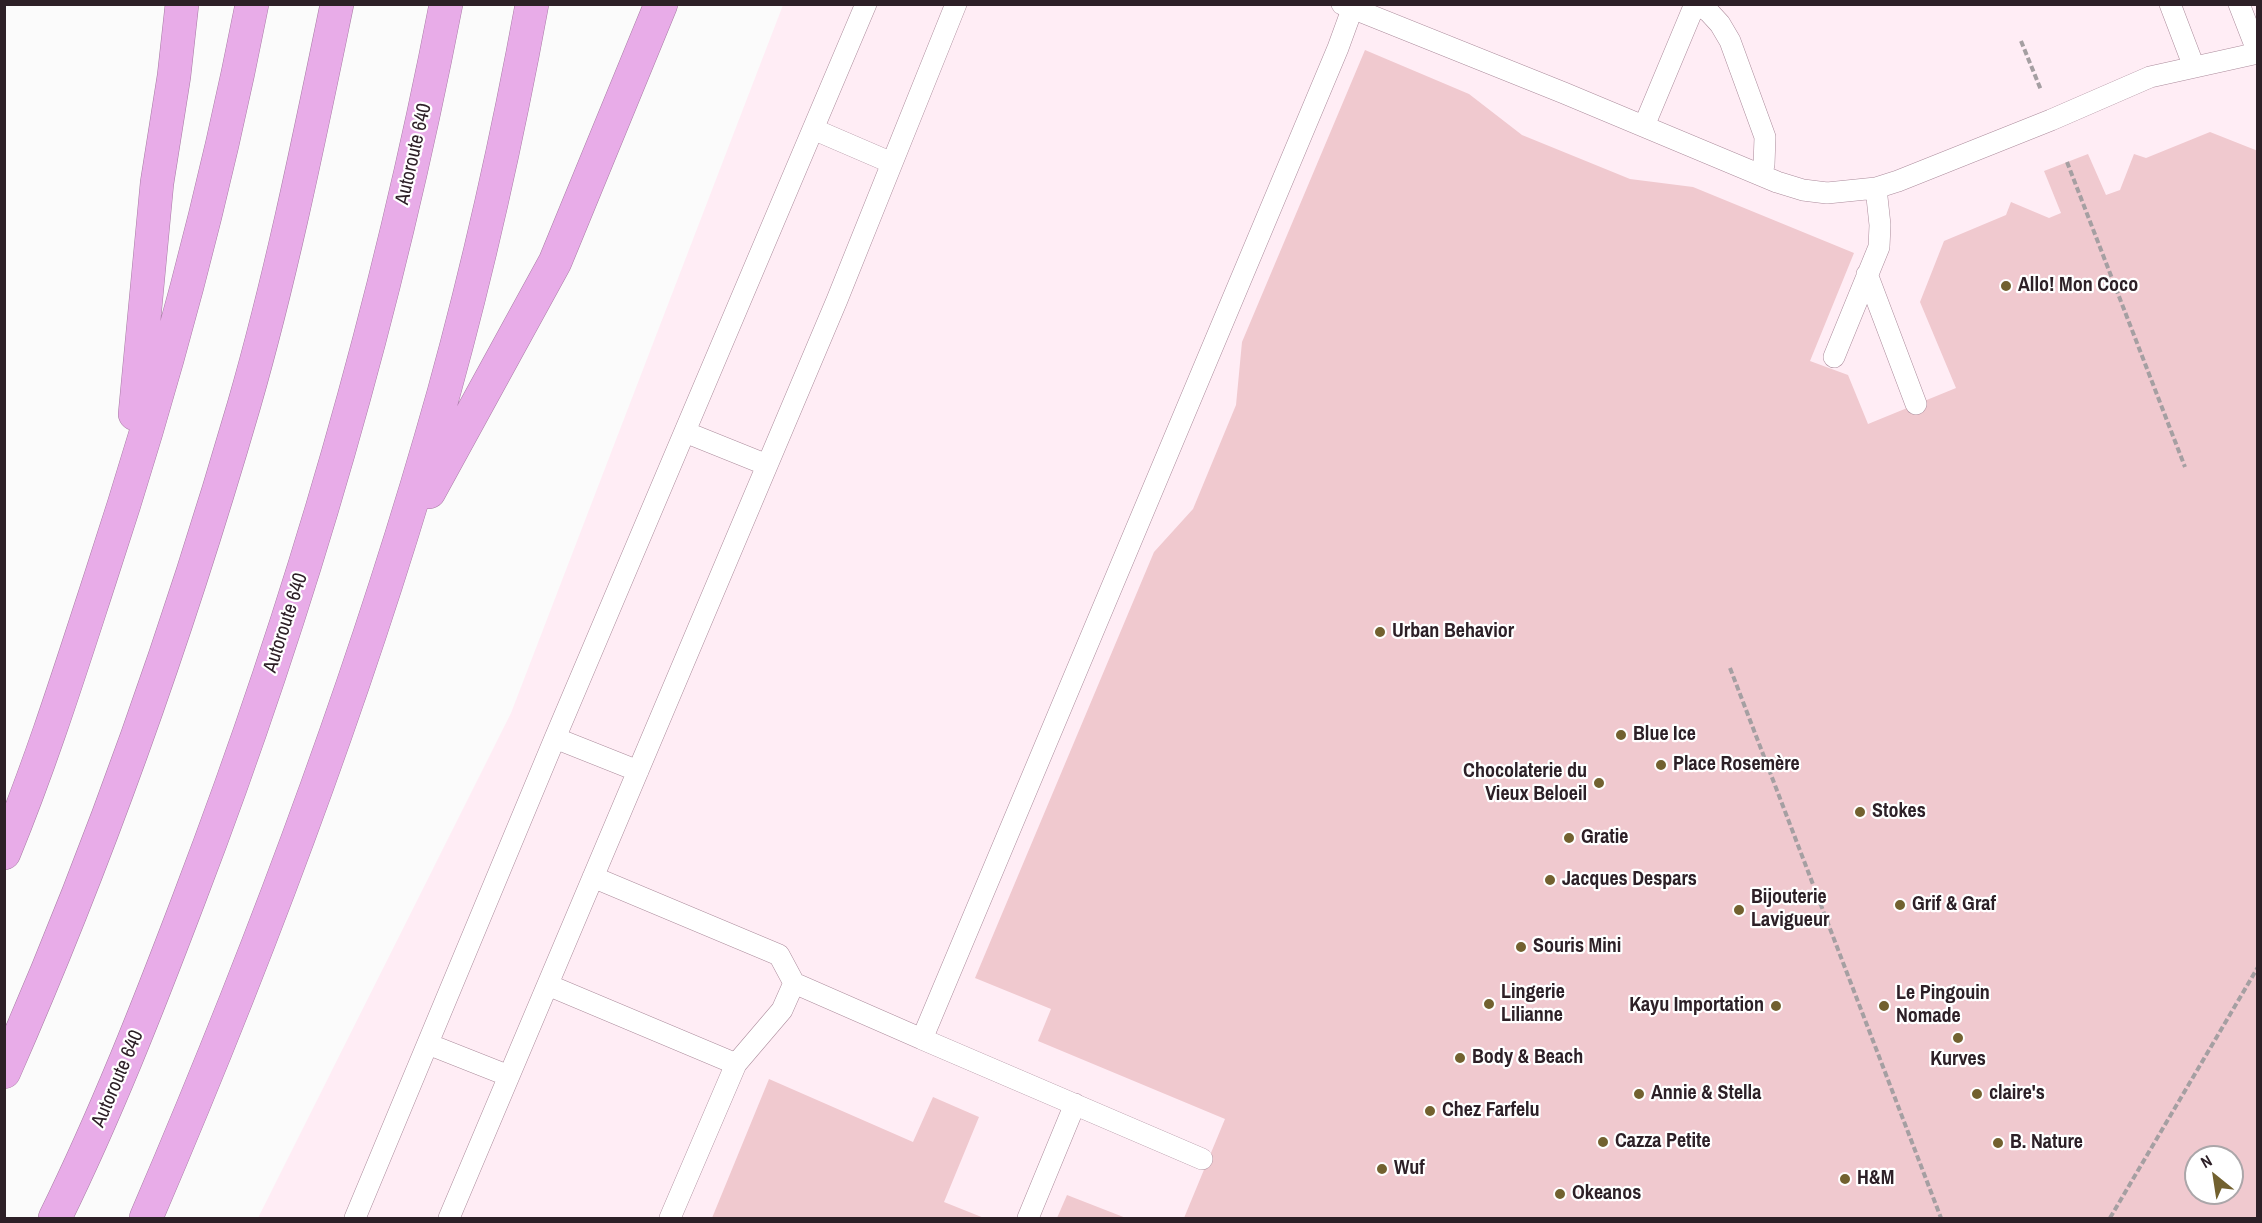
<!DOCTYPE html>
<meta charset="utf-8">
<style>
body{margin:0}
#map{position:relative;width:2262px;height:1223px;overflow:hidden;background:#fbfbfb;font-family:"Archivo Narrow",sans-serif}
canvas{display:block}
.frame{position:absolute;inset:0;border:6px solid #2d2027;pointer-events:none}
.north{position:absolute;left:2184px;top:1145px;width:60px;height:60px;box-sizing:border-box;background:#fff;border:2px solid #aba6a9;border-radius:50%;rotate:330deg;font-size:16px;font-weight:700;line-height:24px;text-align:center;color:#2d2027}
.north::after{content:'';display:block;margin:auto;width:21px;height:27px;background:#72612f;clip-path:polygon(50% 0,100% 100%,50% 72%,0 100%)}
</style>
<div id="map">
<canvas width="2262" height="1223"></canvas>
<div class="frame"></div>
<div class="north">N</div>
</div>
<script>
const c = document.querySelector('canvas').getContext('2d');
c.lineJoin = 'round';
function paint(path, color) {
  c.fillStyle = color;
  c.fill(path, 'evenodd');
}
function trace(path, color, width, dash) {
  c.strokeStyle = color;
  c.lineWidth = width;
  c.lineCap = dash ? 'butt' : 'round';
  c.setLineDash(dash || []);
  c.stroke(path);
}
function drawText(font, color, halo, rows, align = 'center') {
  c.font = font + ' "Archivo Narrow",sans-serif';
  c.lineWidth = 4.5;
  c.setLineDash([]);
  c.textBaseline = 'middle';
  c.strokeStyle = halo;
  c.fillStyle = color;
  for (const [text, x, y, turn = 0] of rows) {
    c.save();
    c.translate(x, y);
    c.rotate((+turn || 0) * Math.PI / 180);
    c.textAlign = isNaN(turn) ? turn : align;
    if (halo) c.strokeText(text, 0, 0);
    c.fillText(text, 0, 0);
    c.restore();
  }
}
paint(new Path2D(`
 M 783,5 L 2257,5 L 2257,1218 L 258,1218 L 511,713 ZM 2196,1157 L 2232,1157 L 2232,1193 L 2196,1193 Z`), '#ffedf5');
paint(new Path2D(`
 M 1365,50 L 1469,94 L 1522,135 L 1630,179 L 1693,187 L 1854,253 L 1810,361 L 1848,375 L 1868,424 L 1956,388 L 1920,302 L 1944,241 L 2006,215 L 2011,202 L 2049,218 L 2061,213 L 2044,171 L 2088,154 L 2106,195 L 2120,190 L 2134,154 L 2146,158 L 2210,132 L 2258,151 L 2258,1218 L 1184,1218 L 1225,1119 L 1038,1041 L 1051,1009 L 975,978 L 1154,552 L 1193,509 L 1236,405 L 1242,342 ZM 2196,1157 L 2232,1157 L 2232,1193 L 2196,1193 Z
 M 769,1079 L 913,1142 L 933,1097 L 979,1117 L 944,1202 L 984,1218 L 712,1218 Z
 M 1067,1195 L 1126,1218 L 1057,1218 Z`), '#f0c9cf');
const lane = new Path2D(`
 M 1342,4 L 1564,93 L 1777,182 L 1803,190 L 1827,193 L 1876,188 L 1898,181 L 2051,120 L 2150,77 L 2258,53
 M 1698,4 L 1709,12 L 1720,24 L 1730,41 L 1765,137 L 1764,165 L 1759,174
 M 2170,4 L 2194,67
 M 2239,4 L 2258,53
 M 1644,126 L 1695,4
 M 813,129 L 892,163
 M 1867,274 L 1916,404
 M 1834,357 L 1879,247 L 1880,225 L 1876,188
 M 685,432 L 767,465
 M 555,738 L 638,771
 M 593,877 L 779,955 L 794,983 L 922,1039 L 1338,48 L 1354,4
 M 548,985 L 736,1064 L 670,1218
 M 922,1039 L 1202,1159
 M 428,1044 L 509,1076
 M 736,1064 L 782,1010 L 794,983
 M 355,1218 L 555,738 L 866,4
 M 449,1218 L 837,300 L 956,4
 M 1028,1218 L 1075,1104`);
const highway = new Path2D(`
 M 135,414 L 157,183 L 174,76 L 182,4
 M 429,492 L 555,262 L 661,4
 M 4,853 C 41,763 70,671 100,579 C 162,391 214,199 252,4
 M 4,1072 C 99,856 178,632 244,405 C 282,273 309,139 337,4
 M 55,1218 C 106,1114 148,1007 189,899 C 300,609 387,309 446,4
 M 146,1218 C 261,950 365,674 444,392 C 479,265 508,135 532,4`);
trace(lane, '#ac8c9c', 22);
trace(highway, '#a77ba4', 34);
trace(new Path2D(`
 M 2021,41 L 2041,90
 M 2067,162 L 2185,467
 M 1730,668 L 1941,1218
 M 2110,1218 L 2258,967`), '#a59fa2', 4, [6, 3]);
trace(lane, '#fff', 21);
trace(highway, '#e8ace8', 33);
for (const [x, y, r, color] of [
 [2006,286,6,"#72612f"],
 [1380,632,6,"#72612f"],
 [1621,735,6,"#72612f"],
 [1661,765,6,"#72612f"],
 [1599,783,6,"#72612f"],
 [1860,812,6,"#72612f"],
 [1569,838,6,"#72612f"],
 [1550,880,6,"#72612f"],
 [1900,905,6,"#72612f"],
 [1739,910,6,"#72612f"],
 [1521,947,6,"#72612f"],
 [1489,1004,6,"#72612f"],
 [1776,1006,6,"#72612f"],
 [1884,1006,6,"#72612f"],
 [1958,1038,6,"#72612f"],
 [1460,1058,6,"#72612f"],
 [1639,1094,6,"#72612f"],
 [1977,1094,6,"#72612f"],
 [1430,1111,6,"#72612f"],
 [1603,1142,6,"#72612f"],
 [1998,1143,6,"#72612f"],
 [1382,1169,6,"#72612f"],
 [1845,1179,6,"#72612f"],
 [1560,1194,6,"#72612f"]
]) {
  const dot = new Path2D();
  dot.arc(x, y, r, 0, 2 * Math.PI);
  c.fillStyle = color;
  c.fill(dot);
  trace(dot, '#fff', 2);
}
drawText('20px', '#2d2027', '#fff', [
 ["Autoroute 640",414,154,-77],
 ["Autoroute 640",286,623,-72],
 ["Autoroute 640",118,1079,-67]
]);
drawText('bold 20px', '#2d2027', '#fff', [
 ["Allo! Mon Coco",2018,286],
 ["Urban Behavior",1392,632],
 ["Blue Ice",1633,735],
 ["Place Rosemère",1673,765],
 ["Chocolaterie du",1587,772,"right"],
 ["Vieux Beloeil",1587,795,"right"],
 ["Stokes",1872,812],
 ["Gratie",1581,838],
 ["Jacques Despars",1562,880],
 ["Bijouterie",1751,898],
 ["Lavigueur",1751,921],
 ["Grif & Graf",1912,905],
 ["Souris Mini",1533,947],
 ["Lingerie",1501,993],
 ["Lilianne",1501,1016],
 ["Le Pingouin",1896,994],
 ["Nomade",1896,1017],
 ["Kayu Importation",1764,1006,"right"],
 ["Body & Beach",1472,1058],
 ["Kurves",1958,1060,"center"],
 ["Annie & Stella",1651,1094],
 ["claire's",1989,1094],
 ["Chez Farfelu",1442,1111],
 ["Cazza Petite",1615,1142],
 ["B. Nature",2010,1143],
 ["Wuf",1394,1169],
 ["H&M",1857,1179],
 ["Okeanos",1572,1194]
], 'left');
</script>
